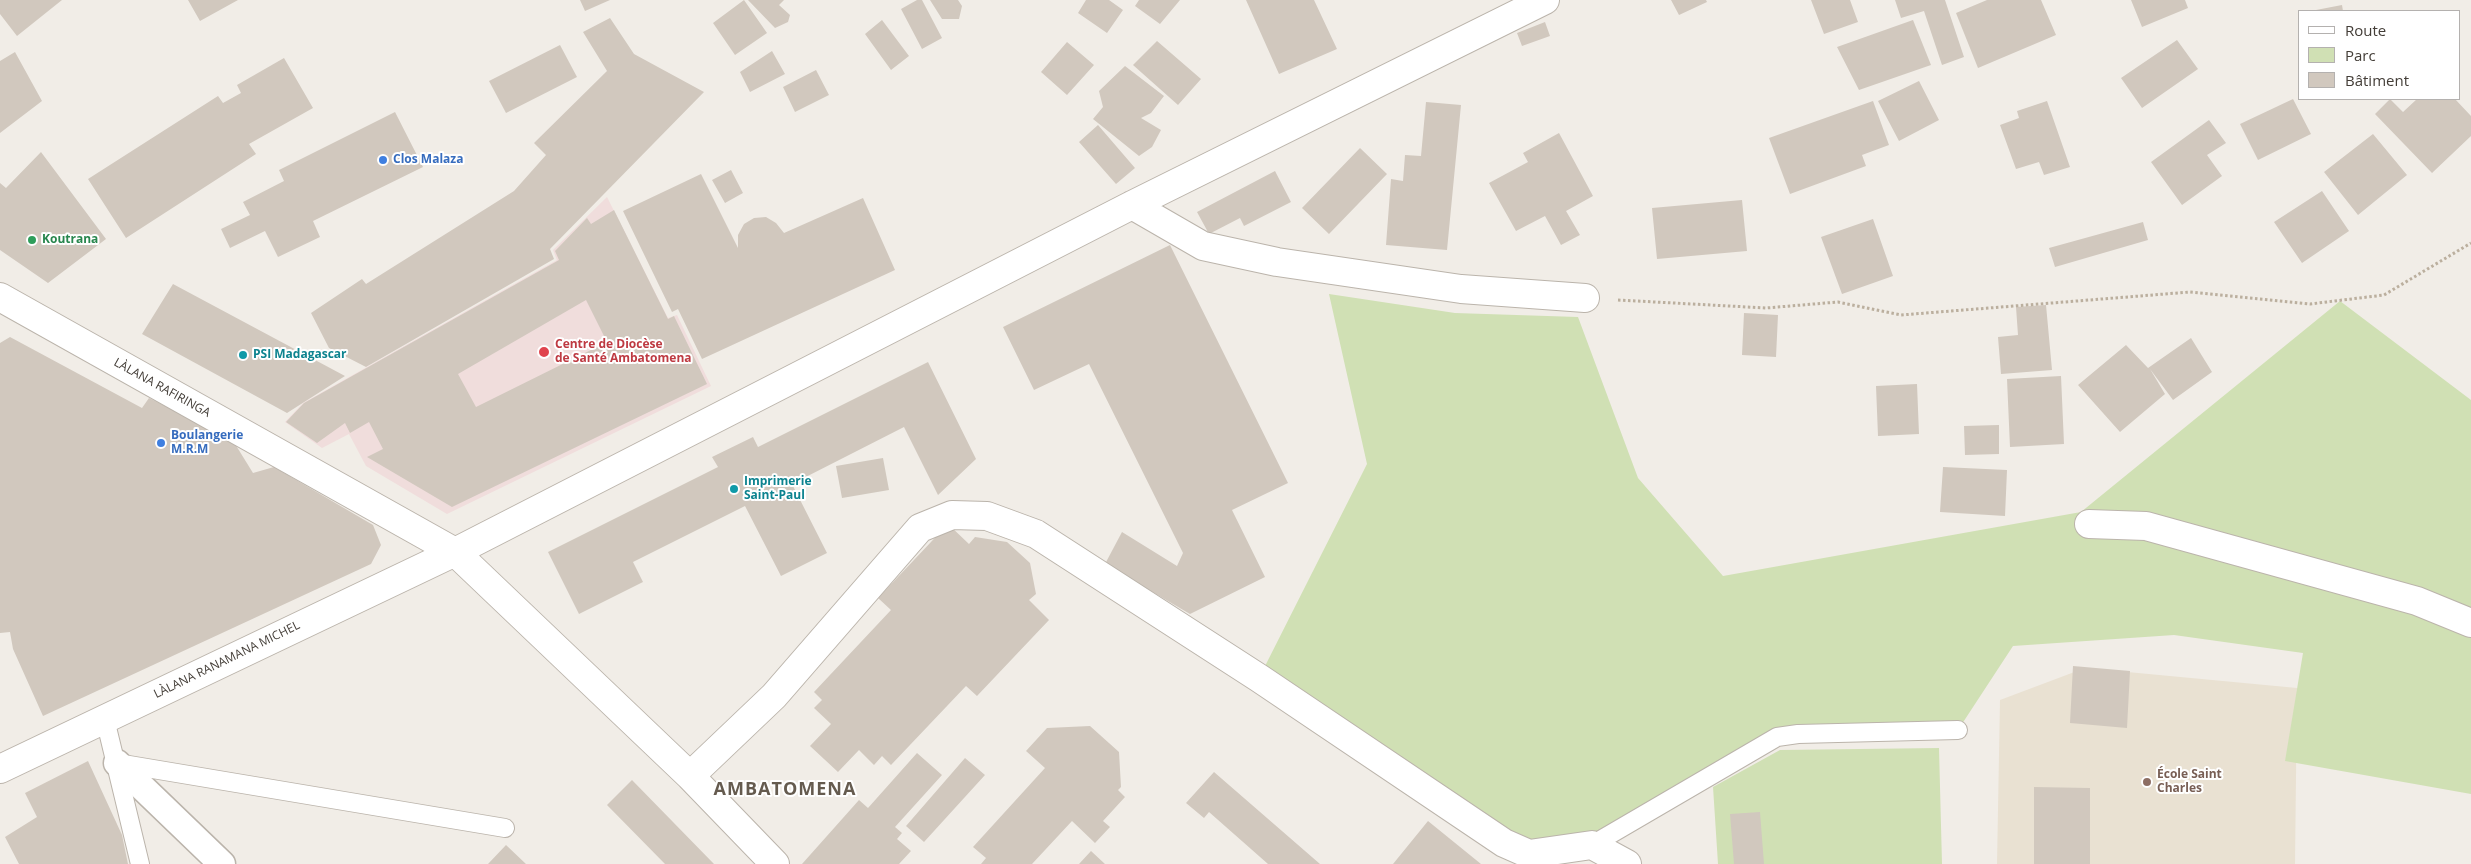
<!DOCTYPE html>
<meta charset="utf-8">
<style>
body{margin:0}
#map{position:relative;width:2471px;height:864px;overflow:hidden;background:#f1ede7;font-family:"Open Sans",sans-serif}
canvas{display:block}
.legend{position:absolute;left:2298px;top:10px;width:162px;height:90px;box-sizing:border-box;background:#fff;border:1px solid #b4b1af;margin:0;padding:6px 9px;list-style:none;font-size:15px;color:#433d37}
.legend li{display:flex;align-items:center;gap:10px;height:25px}
.legend b{width:25px;border:1px solid #b4b1af}
</style>
<div id="map">
<canvas width="2471" height="864"></canvas>
<ul class="legend">
<li><b style="height:6px;background:#fff"></b>Route</li>
<li><b style="height:14px;background:#d0e0b4"></b>Parc</li>
<li><b style="height:14px;background:#d1c8be"></b>Bâtiment</li>
</ul>
</div>
<script>
const c = document.querySelector('canvas').getContext('2d');
c.lineJoin = 'round';
function paint(path, color) {
  c.fillStyle = color;
  c.fill(path, 'evenodd');
}
function trace(path, color, width, dash) {
  c.strokeStyle = color;
  c.lineWidth = width;
  c.lineCap = dash ? 'butt' : 'round';
  c.setLineDash(dash || []);
  c.stroke(path);
}
function drawText(font, color, halo, rows, align = 'center') {
  c.font = font + ' "Open Sans",sans-serif';
  c.lineWidth = 4;
  c.setLineDash([]);
  c.textBaseline = 'middle';
  c.strokeStyle = halo;
  c.fillStyle = color;
  for (const [text, x, y, turn = 0] of rows) {
    c.save();
    c.translate(x, y);
    c.rotate((+turn || 0) * Math.PI / 180);
    c.textAlign = isNaN(turn) ? turn : align;
    if (halo) c.strokeText(text, 0, 0);
    c.fillText(text, 0, 0);
    c.restore();
  }
}
paint(new Path2D(`
 M 2085,668 L 2297,688 L 2295,864 L 1997,864 L 2000,700 Z`), '#e9e1d2');
paint(new Path2D(`
 M 607,197 L 668,318 L 677,315 L 711,386 L 447,514 L 366,466 L 349,434 L 322,448 L 285,422 L 303,403 L 557,260 L 553,250 Z`), '#f0dddc');
paint(new Path2D(`
 M 1329,294 L 1455,313 L 1578,317 L 1638,478 L 1723,576 L 2081,512 L 2340,301 L 2471,400 L 2471,794 L 2285,761 L 2303,653 L 2174,635 L 2013,646 L 1958,730 L 1800,734 L 1592,845 L 1529,854 L 1259,678 L 1367,464 Z
 M 1939,748 L 1942,864 L 1718,864 L 1713,787 L 1780,750 Z`), '#d0e0b4');
paint(new Path2D(`
 M 0,0 L 62,0 L 17,36 L 0,14 Z
 M 188,0 L 238,0 L 200,21 Z
 M 580,0 L 610,0 L 585,11 Z
 M 744,0 L 767,33 L 735,55 L 713,23 Z
 M 748,0 L 784,0 L 779,5 L 790,15 L 788,22 L 775,28 Z
 M 917,0 L 922,0 L 942,38 L 922,49 L 901,9 Z
 M 930,0 L 958,0 L 962,6 L 959,19 L 942,19 Z
 M 1086,0 L 1109,0 L 1123,10 L 1107,33 L 1078,13 Z
 M 1139,0 L 1180,0 L 1160,24 L 1135,6 Z
 M 1246,0 L 1314,0 L 1337,49 L 1279,74 Z
 M 1671,0 L 1706,0 L 1707,2 L 1679,15 Z
 M 1811,0 L 1850,0 L 1858,22 L 1824,34 Z
 M 1895,0 L 1945,0 L 1964,57 L 1942,65 L 1924,11 L 1901,18 Z
 M 1987,0 L 2041,0 L 2056,35 L 1978,68 L 1956,13 Z
 M 2131,0 L 2185,0 L 2188,8 L 2142,27 Z
 M 2342,5 L 2343,11 L 2316,11 L 2316,10 Z
 M 610,18 L 634,54 L 704,92 L 550,249 L 554,259 L 366,367 L 329,348 L 311,313 L 362,279 L 366,284 L 514,191 L 546,155 L 534,143 L 607,71 L 583,32 Z
 M 882,20 L 909,56 L 891,70 L 865,34 Z
 M 1913,20 L 1931,65 L 1859,90 L 1837,47 Z
 M 1545,22 L 1550,36 L 1522,46 L 1517,33 Z
 M 2177,40 L 2198,69 L 2142,108 L 2121,78 Z
 M 1157,41 L 1201,79 L 1178,105 L 1133,65 Z
 M 1067,42 L 1094,65 L 1067,95 L 1041,72 Z
 M 560,45 L 577,77 L 506,113 L 489,81 Z
 M 772,51 L 785,74 L 750,92 L 740,72 Z
 M 15,52 L 42,101 L 0,133 L 0,61 Z
 M 284,58 L 313,108 L 249,144 L 256,154 L 126,238 L 88,179 L 218,96 L 223,103 L 241,93 L 237,85 Z
 M 1125,66 L 1164,96 L 1151,113 L 1141,118 L 1161,130 L 1152,147 L 1139,156 L 1093,119 L 1103,107 L 1099,91 Z
 M 816,70 L 829,95 L 795,112 L 783,87 Z
 M 1919,81 L 1939,120 L 1899,141 L 1878,101 Z
 M 2293,99 L 2311,134 L 2258,160 L 2240,124 Z
 M 2390,99 L 2403,112 L 2417,99 L 2455,99 L 2471,116 L 2471,136 L 2432,173 L 2375,114 Z
 M 1873,101 L 1889,145 L 1862,155 L 1866,166 L 1790,194 L 1769,138 Z
 M 2047,101 L 2070,167 L 2044,175 L 2039,162 L 2016,169 L 2000,125 L 2019,118 L 2017,111 Z
 M 1426,102 L 1461,105 L 1447,250 L 1386,245 L 1391,179 L 1403,181 L 1405,155 L 1421,156 Z
 M 395,112 L 423,167 L 313,221 L 320,237 L 278,257 L 265,231 L 230,248 L 221,229 L 250,215 L 243,202 L 284,181 L 279,170 Z
 M 2209,120 L 2226,143 L 2207,155 L 2222,176 L 2182,205 L 2151,162 Z
 M 1098,125 L 1135,168 L 1116,184 L 1079,142 Z
 M 1559,133 L 1593,196 L 1566,211 L 1580,235 L 1561,245 L 1545,216 L 1516,231 L 1489,183 L 1528,162 L 1523,153 Z
 M 2373,134 L 2407,175 L 2358,215 L 2324,172 Z
 M 1360,148 L 1387,174 L 1329,234 L 1302,208 Z
 M 41,152 L 106,239 L 48,283 L 0,250 L 0,183 L 6,188 Z
 M 731,170 L 743,193 L 725,203 L 712,180 Z
 M 1275,171 L 1291,202 L 1244,226 L 1240,218 L 1209,234 L 1197,212 Z
 M 701,174 L 738,248 L 738,235 L 744,224 L 754,218 L 766,217 L 776,223 L 784,233 L 863,198 L 895,270 L 702,359 L 678,309 L 672,312 L 623,211 Z
 M 2322,191 L 2349,231 L 2302,263 L 2274,222 Z
 M 1742,200 L 1747,251 L 1657,259 L 1652,208 Z
 M 614,210 L 668,319 L 674,316 L 707,384 L 452,507 L 367,457 L 383,449 L 369,422 L 350,433 L 345,423 L 317,443 L 286,422 L 304,403 L 559,260 L 555,251 L 587,218 L 591,224 ZM 586,300 L 607,342 L 476,407 L 458,374 Z
 M 1873,219 L 1893,276 L 1842,294 L 1821,237 Z
 M 2143,222 L 2148,240 L 2055,267 L 2049,248 Z
 M 1170,245 L 1288,483 L 1232,510 L 1265,577 L 1190,614 L 1105,564 L 1122,532 L 1177,566 L 1183,553 L 1089,364 L 1034,390 L 1003,327 Z
 M 173,284 L 345,376 L 287,413 L 142,334 Z
 M 2046,305 L 2052,370 L 2001,374 L 1998,337 L 2018,335 L 2016,307 Z
 M 1744,313 L 1778,315 L 1776,357 L 1742,355 Z
 M 10,337 L 142,408 L 149,398 L 232,439 L 253,473 L 274,467 L 373,525 L 381,545 L 371,564 L 43,716 L 13,649 L 10,632 L 0,633 L 0,343 Z
 M 2191,338 L 2212,372 L 2173,400 L 2150,369 L 2165,394 L 2120,432 L 2078,385 L 2126,345 L 2148,368 Z
 M 928,362 L 976,459 L 938,495 L 904,427 L 792,484 L 827,553 L 781,576 L 745,506 L 633,562 L 643,582 L 579,614 L 548,552 L 718,467 L 712,457 L 753,437 L 758,447 Z
 M 2061,376 L 2064,444 L 2010,447 L 2007,379 Z
 M 1917,384 L 1919,434 L 1878,436 L 1876,386 Z
 M 1999,425 L 1999,454 L 1965,455 L 1964,426 Z
 M 883,458 L 889,490 L 842,498 L 836,466 Z
 M 1943,467 L 2007,470 L 2005,516 L 1940,512 Z
 M 948,524 L 969,544 L 975,537 L 1007,542 L 1030,563 L 1036,594 L 1029,600 L 1049,620 L 977,696 L 966,686 L 891,765 L 882,756 L 874,765 L 859,750 L 838,772 L 810,746 L 831,724 L 814,708 L 822,700 L 814,692 L 891,610 L 878,598 Z
 M 2073,666 L 2130,671 L 2127,728 L 2070,723 Z
 M 1090,726 L 1119,752 L 1121,787 L 1118,790 L 1125,797 L 1103,821 L 1110,827 L 1095,843 L 1072,821 L 1032,864 L 981,864 L 986,858 L 973,847 L 1045,768 L 1026,751 L 1047,728 Z
 M 917,753 L 942,775 L 895,827 L 902,833 L 897,839 L 911,851 L 899,864 L 802,864 L 859,800 L 868,808 Z
 M 965,758 L 985,775 L 924,842 L 906,826 Z
 M 88,761 L 122,835 L 128,864 L 19,864 L 5,837 L 37,817 L 25,793 Z
 M 1214,772 L 1320,864 L 1268,864 L 1209,812 L 1204,818 L 1186,803 Z
 M 632,780 L 714,864 L 665,864 L 607,805 Z
 M 2034,787 L 2090,788 L 2090,864 L 2034,864 Z
 M 1760,812 L 1764,864 L 1734,864 L 1730,814 Z
 M 1428,821 L 1481,864 L 1393,864 Z
 M 506,845 L 526,864 L 488,864 Z
 M 1091,851 L 1105,864 L 1079,864 Z`), '#d1c8be');
const service = new Path2D(`
 M 105,719 L 140,864
 M 117,763 L 505,828
 M 1592,845 L 1777,737 L 1798,734 L 1958,730`);
const pedestrian = new Path2D(`
 M 117,763 L 222,864`);
const minor = new Path2D(`
 M 1132,205 L 1203,246 L 1277,262 L 1461,289 L 1585,298
 M 0,297 L 455,552 L 690,776 L 775,864
 M 2089,524 L 2146,526 L 2417,601 L 2471,623
 M 0,769 L 455,552 L 1132,205 L 1545,0
 M 690,776 L 774,696 L 920,528 L 952,515 L 987,516 L 1036,534 L 1259,678 L 1504,843 L 1529,854 L 1592,845 L 1627,864`);
trace(service, '#bbb4ab', 20);
trace(pedestrian, '#bbb4ab', 29);
trace(minor, '#bbb4ab', 30);
trace(new Path2D(`
 M 1618,300 L 1766,308 L 1838,302 L 1901,315 L 2190,292 L 2310,304 L 2384,295 L 2471,243`), '#bbaf9e', 3, [2.5, 2.5]);
trace(service, '#fff', 18);
trace(pedestrian, '#fff', 26);
trace(minor, '#fff', 28);
for (const [x, y, r, color] of [
 [383,160,5,"#3f7fe0"],
 [32,240,5,"#2e9e5b"],
 [544,352,6,"#e0444e"],
 [243,355,5,"#0f9aa8"],
 [161,443,5,"#3f7fe0"],
 [734,489,5,"#0f9aa8"],
 [2147,782,5,"#8d6e63"]
]) {
  const dot = new Path2D();
  dot.arc(x, y, r, 0, 2 * Math.PI);
  c.fillStyle = color;
  c.fill(dot);
  trace(dot, '#fff', 2);
}
drawText('bold 12px', '#366cbe', '#fff', [
 ["Clos Malaza",393,160],
 ["Boulangerie",171,436],
 ["M.R.M",171,450]
], 'left');
drawText('bold 12px', '#27864d', '#fff', [
 ["Koutrana",42,240]
], 'left');
drawText('bold 12px', '#be3a42', '#fff', [
 ["Centre de Diocèse",555,345],
 ["de Santé Ambatomena",555,359]
], 'left');
drawText('bold 12px', '#0d838f', '#fff', [
 ["PSI Madagascar",253,355],
 ["Imprimerie",744,482],
 ["Saint-Paul",744,496]
], 'left');
drawText('12px', '#433d37', '#fff', [
 ["LÀLANA RAFIRINGA",162,388,29],
 ["LÀLANA RANAMANA MICHEL",227,660,-26]
]);
drawText('bold 12px', '#785e54', '#fff', [
 ["École Saint",2157,775],
 ["Charles",2157,789]
], 'left');
c.letterSpacing = '1px';
drawText('bold 18px', '#655b4f', '#fff', [
 ["AMBATOMENA",785,790]
]);
c.letterSpacing = '0px';
</script>
